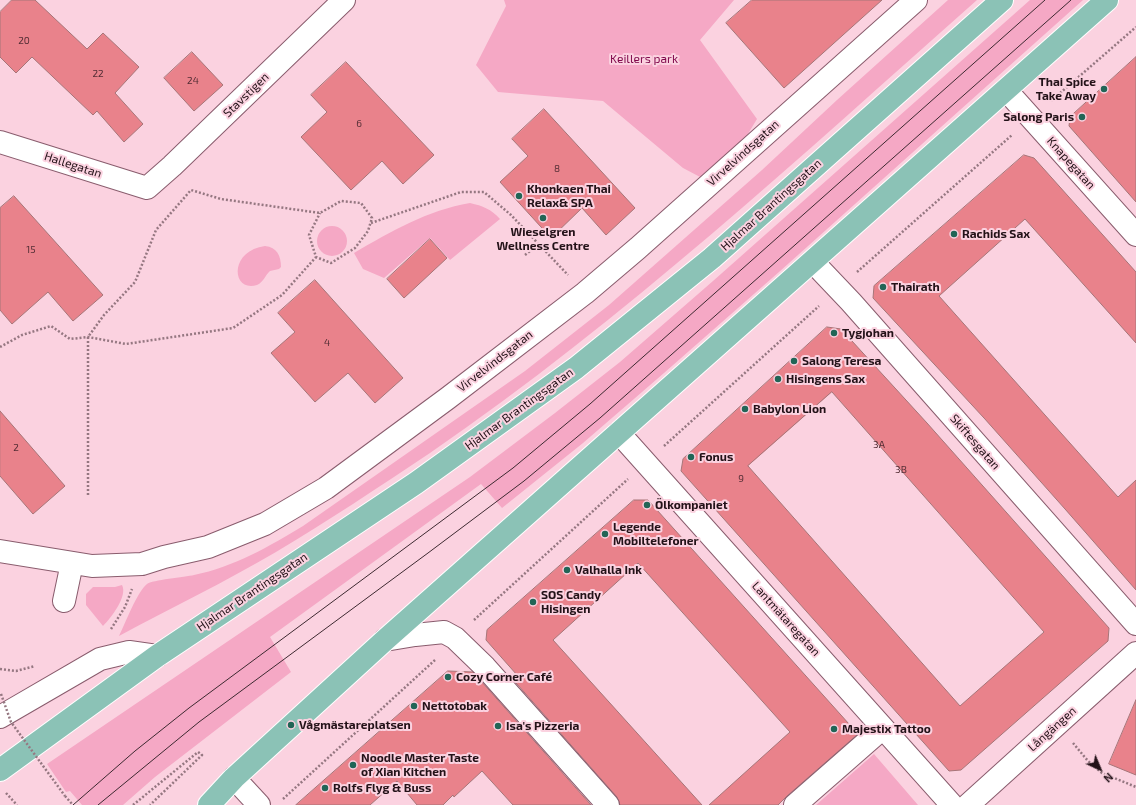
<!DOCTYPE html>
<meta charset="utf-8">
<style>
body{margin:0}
#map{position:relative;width:1136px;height:805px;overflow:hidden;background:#fbd2e0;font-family:"Exo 2",sans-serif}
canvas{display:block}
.north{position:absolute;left:1080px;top:749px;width:40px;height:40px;-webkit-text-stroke:3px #fbd2e0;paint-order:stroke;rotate:136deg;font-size:11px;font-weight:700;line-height:16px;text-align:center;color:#231218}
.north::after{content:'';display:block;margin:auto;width:14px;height:18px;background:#231218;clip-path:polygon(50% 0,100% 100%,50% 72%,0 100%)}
</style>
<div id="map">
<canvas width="1136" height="805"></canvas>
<div class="north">N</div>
</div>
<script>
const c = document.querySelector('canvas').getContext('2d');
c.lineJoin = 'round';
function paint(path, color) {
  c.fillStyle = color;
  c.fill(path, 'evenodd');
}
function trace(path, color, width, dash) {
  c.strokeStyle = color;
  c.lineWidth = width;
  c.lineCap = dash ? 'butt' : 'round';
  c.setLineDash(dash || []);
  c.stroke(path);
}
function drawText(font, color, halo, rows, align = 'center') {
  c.font = font + ' "Exo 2",sans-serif';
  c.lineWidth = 4;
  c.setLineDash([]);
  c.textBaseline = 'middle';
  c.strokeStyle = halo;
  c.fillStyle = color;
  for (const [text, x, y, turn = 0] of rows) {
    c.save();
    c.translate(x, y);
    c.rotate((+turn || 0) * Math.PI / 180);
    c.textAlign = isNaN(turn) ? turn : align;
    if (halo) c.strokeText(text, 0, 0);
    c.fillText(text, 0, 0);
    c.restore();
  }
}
paint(new Path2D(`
 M 504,0 L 734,0 L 700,40 L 757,119 L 740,147 L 702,178 L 683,168 L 603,101 L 498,92 L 476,65 L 506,6 Z
 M 948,0 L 977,0 C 800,157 625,319 430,453 C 379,487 328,521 276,552 C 225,582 171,608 119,636 C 125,624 137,592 147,584 C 152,580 185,577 194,575 C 234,567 270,546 303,526 L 525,371 L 609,305 L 762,170 L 837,100 Z
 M 1030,0 L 1083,0 L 779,272 L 664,373 L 583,443 L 502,508 L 481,484 L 270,637 L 291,672 L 155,777 L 123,805 L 82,805 L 70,791 L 66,792 L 47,764 L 470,477 L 555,413 L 620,362 L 713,281 Z
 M 470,203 C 483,206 491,209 500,219 L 450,260 L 430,238 L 384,278 L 363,269 L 354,253 C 390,232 428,210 470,203 Z
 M317 241a15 15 0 1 1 30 0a15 15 0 1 1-30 0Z
 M 265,246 C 277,247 281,256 281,267 L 279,269 L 270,271 C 265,275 264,282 257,285 C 232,293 228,251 265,246 Z
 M 122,585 C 128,596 111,618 103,626 L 86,605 L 86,594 L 93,587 L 115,587 Z
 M 874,754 L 918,805 L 816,805 Z`), '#f5a8c5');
const building = new Path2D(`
 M 12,0 L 35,0 L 87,49 L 103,33 L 139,67 L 115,93 L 143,124 L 124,142 L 97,111 L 93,115 L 32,57 L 16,73 L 0,57 L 0,12 Z
 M 752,0 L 882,0 L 784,88 L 726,23 Z
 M 192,52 L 223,85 L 194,111 L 164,78 Z
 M 1136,57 L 1136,202 L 1069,126 L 1070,117 Z
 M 346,62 L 434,155 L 403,184 L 382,161 L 351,190 L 301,137 L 327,112 L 311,95 Z
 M 544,109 L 635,208 L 606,235 L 582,208 L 551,238 L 500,182 L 528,156 L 512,139 Z
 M 1024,155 L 1034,158 L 1136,272 L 1136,343 L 1025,219 L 939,296 L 1118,497 L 1136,480 L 1136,590 L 1065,509 L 984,418 L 873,298 L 874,286 Z
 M 14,196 L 103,295 L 73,321 L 48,292 L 12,324 L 0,310 L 0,208 Z
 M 430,239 L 447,258 L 404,298 L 387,279 Z
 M 315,280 L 403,378 L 375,403 L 348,373 L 315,402 L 271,353 L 295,332 L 278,313 Z
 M 827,327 L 841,329 L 927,423 L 1109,628 L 1108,641 L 961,770 L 949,771 L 681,471 L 683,459 ZM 832,392 L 1044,632 L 960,706 L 748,466 Z
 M 0,411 L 65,486 L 33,514 L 0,476 Z
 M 634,500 L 648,500 L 858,734 L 787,796 L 778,805 L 709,805 L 790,732 L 638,563 L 553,640 L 702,805 L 620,805 L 617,797 L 509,675 L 517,675 L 486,640 L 487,630 Z
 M 448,671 L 473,672 L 591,805 L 513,805 L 482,771 L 454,797 L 453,795 L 443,805 L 417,805 L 397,781 L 370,805 L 296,805 Z
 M 1136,700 L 1136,775 L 1109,764 Z`);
paint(building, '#e9828b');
trace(building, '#a67578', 1);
const minor = new Path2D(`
 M 1006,90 L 1136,235
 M 0,142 L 147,188 L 172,166 L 344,0
 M 813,262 L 851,302 L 1136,624
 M 619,433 L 952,805
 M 0,551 L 92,566 L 142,564 L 164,557 L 208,547 L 265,524 L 326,488 L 448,398 L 585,293 L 638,248 L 916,0
 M 64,601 L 72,563
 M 385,640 L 415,635 L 444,632 L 455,638 L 485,667 L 608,805
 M 0,717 L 100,659 L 129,652 L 157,656
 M 234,778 L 259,805
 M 795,805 L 883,728
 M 968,805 L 1136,653`);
const major = new Path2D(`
 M 0,770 L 157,656 L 416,483 L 576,368 L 712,258 L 1002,0
 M 209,805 L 234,778 L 385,640 L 1107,0`);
trace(minor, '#895c6d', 24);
trace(major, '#fff', 24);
trace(new Path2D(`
 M 1051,101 L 1136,27
 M 371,223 L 461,192 L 484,192 L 511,215 L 568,275
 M 525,255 L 539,244
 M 857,272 L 1012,135
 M 0,347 L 22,335 L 51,326 L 70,339 L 88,337 L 126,344 L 233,328 L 282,295 L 316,257
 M 664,446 L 819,306
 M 88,495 L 88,337 L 104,315 L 135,282 L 156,230 L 191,190 L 221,199 L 320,213 L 341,201 L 361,203 L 372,218 L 368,231 L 355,248 L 331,263 L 316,257 L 309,235 L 320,213
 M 474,620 L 628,479
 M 111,629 L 125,607 L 132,589
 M 0,669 L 16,671 L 35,666
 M 1073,743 L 1088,761 L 1102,773 L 1136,787
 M 6,793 L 17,805
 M 65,796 L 73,805
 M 283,799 L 435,660
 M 133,805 L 198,752 L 202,755 L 150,805`), '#957781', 2.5, [2, 2]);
trace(minor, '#fff', 22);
trace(major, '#8bc2b6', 22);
trace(new Path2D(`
 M 73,805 L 135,751 L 189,708 L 513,468 L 590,404 L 1045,0
 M 98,805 L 199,722 L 428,553 L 524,481 L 600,418 L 1071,0`), '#3d2930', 1);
trace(new Path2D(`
 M 1,694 L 11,722 L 65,796`), '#957781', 2.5, [2, 2]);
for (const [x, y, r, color] of [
 [1104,89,4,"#216556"],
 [1082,117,4,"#216556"],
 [519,196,4,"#216556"],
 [543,218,4,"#216556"],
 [954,234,4,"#216556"],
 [883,287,4,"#216556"],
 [834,333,4,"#216556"],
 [794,361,4,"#216556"],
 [778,379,4,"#216556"],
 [745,409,4,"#216556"],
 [691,457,4,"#216556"],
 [647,505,4,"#216556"],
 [605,534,4,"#216556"],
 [567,570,4,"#216556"],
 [533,602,4,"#216556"],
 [448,677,4,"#216556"],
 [414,706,4,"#216556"],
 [291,725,4,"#216556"],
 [498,726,4,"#216556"],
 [834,729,4,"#216556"],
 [353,765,4,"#216556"],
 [325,788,4,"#216556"]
]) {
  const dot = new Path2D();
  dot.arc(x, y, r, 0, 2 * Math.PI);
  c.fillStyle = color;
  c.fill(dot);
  trace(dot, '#fbd2e0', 1.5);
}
drawText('10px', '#542e35', null, [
 ["20",24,41],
 ["22",98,74],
 ["24",193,81],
 ["6",359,124],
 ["8",557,169],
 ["15",31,250],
 ["4",327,343],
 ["3A",879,445],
 ["2",16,448],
 ["3B",901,470],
 ["9",741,479]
]);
drawText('12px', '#7f074a', '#fbd2e0', [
 ["Keillers park",644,59]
]);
drawText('bold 12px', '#231218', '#fbd2e0', [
 ["Thai Spice",1096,82,"right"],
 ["Take Away",1096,96,"right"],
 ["Salong Paris",1074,117,"right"],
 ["Khonkaen Thai",527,189],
 ["Relax& SPA",527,203],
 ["Wieselgren",543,232,"center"],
 ["Wellness Centre",543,246,"center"],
 ["Rachids Sax",962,234],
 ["Thairath",891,287],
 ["Tygjohan",842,333],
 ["Salong Teresa",802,361],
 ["Hisingens Sax",786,379],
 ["Babylon Lion",753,409],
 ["Fonus",699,457],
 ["Ölkompaniet",655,505],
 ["Legende",613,527],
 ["Mobiltelefoner",613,541],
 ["Valhalla Ink",575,570],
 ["SOS Candy",541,595],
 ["Hisingen",541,609],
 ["Cozy Corner Café",456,677],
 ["Nettotobak",422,706],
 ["Vågmästareplatsen",299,725],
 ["Isa's Pizzeria",506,726],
 ["Majestix Tattoo",842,729],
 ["Noodle Master Taste",361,758],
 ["of Xian Kitchen",361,772],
 ["Rolfs Flyg & Buss",333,788]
], 'left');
drawText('12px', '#231218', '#fbd2e0', [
 ["Stavstigen",246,95,-44],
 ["Virvelvindsgatan",743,153,-42],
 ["Knapegatan",1071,163,48],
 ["Hallegatan",73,165,18],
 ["Hjalmar Brantingsgatan",771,205,-42],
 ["Virvelvindsgatan",495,361,-38],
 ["Hjalmar Brantingsgatan",519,409,-36],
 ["Skiftesgatan",975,442,49],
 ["Hjalmar Brantingsgatan",252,592,-34],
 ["Lantmätaregatan",786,619,48],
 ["Långängen",1052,729,-42]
]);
</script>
